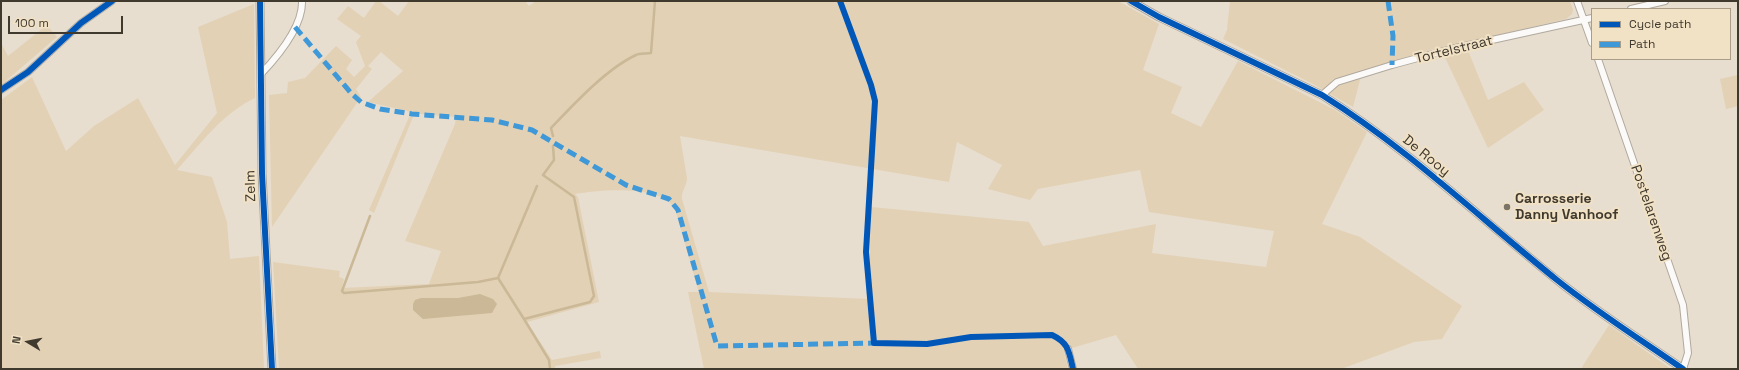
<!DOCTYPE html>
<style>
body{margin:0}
#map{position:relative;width:1739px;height:370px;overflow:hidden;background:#e7decf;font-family:"Space Grotesk",sans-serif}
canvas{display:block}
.frame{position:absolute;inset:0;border:2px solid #3f392e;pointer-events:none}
.legend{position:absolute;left:1591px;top:8px;width:140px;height:52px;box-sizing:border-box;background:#f1e1c5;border:1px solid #aa9e89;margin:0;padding:5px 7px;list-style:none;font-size:12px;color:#3f392e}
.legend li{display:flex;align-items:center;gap:8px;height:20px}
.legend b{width:20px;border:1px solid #aa9e89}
.north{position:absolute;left:8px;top:322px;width:40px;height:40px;-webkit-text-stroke:3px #f1e1c5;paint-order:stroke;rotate:280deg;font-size:11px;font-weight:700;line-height:16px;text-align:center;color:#3f392e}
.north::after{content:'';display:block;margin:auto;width:14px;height:18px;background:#3f392e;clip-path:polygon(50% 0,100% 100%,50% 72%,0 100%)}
.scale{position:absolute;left:8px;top:16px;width:115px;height:18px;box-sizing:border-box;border:2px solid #3f392e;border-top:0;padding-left:5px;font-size:12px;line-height:14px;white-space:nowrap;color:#3f392e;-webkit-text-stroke:3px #f1e1c5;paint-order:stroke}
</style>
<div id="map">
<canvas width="1739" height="370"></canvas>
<div class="frame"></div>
<ul class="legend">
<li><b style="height:5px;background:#0057b8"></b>Cycle path</li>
<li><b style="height:5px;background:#3f98d7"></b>Path</li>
</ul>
<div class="north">N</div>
<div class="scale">100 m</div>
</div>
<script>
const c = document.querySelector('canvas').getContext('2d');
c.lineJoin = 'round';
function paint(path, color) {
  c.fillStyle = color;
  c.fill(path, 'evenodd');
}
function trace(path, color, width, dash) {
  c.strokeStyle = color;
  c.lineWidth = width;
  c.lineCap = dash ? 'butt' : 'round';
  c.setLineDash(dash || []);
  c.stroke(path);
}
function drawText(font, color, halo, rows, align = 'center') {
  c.font = font + ' "Space Grotesk",sans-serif';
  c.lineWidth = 4;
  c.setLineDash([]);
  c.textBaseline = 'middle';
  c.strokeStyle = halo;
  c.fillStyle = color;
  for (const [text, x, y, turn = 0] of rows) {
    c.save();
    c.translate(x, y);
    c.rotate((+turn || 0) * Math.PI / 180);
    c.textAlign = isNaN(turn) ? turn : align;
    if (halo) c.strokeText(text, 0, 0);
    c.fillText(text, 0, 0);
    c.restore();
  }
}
paint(new Path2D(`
 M 376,1 L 379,1 L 398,16 L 409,1 L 525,1 L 529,6 L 536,1 L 1118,1 L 1159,24 L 1143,70 L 1182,87 L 1171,113 L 1201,127 L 1238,61 L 1335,110 L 1367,132 L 1322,224 L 1360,237 L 1462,306 L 1442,339 L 1414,342 L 1341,369 L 1138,369 L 1116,335 L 1072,348 L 1064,352 L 1068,369 L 704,369 L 688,292 L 699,292 L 675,209 C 661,184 599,190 575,194 L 578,197 L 599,302 L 527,322 L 552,360 L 600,351 L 601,358 L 555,366 L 555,369 L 279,369 L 273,262 L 340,271 L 339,277 L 344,279 L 342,288 L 429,284 L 441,251 L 405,241 L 455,124 L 456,117 L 420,114 L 368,102 L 403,71 L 381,52 L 368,66 L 372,69 L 356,89 L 361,97 L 272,227 L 269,95 L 287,93 L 288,82 L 305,78 L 336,46 L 352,60 L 346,69 L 354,77 L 365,66 L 356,42 L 361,36 L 337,19 L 348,6 L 364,18 ZM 680,136 L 949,182 L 957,142 L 1002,165 L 988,189 L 1030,200 L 1038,189 L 1140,170 L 1149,212 L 1274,231 L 1266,267 L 1152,253 L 1156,224 L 1043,246 L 1029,222 L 871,207 L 869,299 L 709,292 L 682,199 C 681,191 687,186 687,178 Z
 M 1230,1 L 1570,1 L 1573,10 L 1572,14 L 1566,19 L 1465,43 L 1488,100 L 1524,82 L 1544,110 L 1488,148 L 1440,47 L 1362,72 L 1353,107 L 1313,84 L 1223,39 L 1227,30 Z
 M 254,4 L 255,98 C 223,113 200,144 177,170 L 212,177 L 227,222 L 230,259 L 259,256 L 264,369 L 1,369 L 1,100 L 32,77 L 66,151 L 94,126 L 138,98 L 175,165 L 217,113 L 198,27 Z
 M 47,25 L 57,37 L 1,85 L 1,43 L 8,56 Z
 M 1738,75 L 1738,106 L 1726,109 L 1720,79 Z
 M 409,117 L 413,117 L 374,213 L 369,210 Z
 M 1609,325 L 1671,369 L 1582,369 L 1582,367 Z`), '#e2d1b5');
paint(new Path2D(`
 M 480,294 L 493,299 L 497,304 L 492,313 L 423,319 L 413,310 L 413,304 L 415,300 L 421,298 L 458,298 Z`), '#cab897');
trace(new Path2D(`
 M 553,136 L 551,128 C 573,105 606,69 636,55 C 640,53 646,54 651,53 L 655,1
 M 370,216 L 342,291 L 344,293 L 478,282 L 498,278
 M 524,319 L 498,278 L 537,186
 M 550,369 L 549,360 L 524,319 L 590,302 L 594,296 L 574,197 L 543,175 L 554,160 L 553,146`), '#cab897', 2.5);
const minor = new Path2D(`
 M 1577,1 L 1592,43
 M 1631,9 L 1665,1
 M 1598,59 L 1683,305 L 1688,353 L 1683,369
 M 261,74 C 277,57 303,26 302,1
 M 1,90 L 28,72 L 81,23 L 112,1
 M 1322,95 L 1337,82 L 1392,65 L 1451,49 L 1592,18
 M 1068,349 L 1073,369`);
const tertiary = new Path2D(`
 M 260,1 L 262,173 L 272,369
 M 1131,1 L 1159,17 L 1322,95 C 1407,148 1480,218 1557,280 C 1597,312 1641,340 1683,369`);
trace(minor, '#b0a99e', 8);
trace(tertiary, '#b0a99e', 9);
trace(minor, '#fbfaf8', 6);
trace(tertiary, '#fbfaf8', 7);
trace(new Path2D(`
 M 1388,1 L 1393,36 L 1392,65
 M 295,27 L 351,93 L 361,102 L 380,109 L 412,114 L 492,120 L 532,130 L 626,185 L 669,199 L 678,210 L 717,346 L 877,343`), '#3f98d7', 5, [10, 5]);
trace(new Path2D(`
 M 260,1 L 262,173 L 272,369
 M 840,1 L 871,85 L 875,101 L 866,252 L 874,343 L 927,344 L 971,337 L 1052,335 C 1069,343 1069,352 1073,369
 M 1131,1 L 1159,17 L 1322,95 C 1407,148 1480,218 1557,280 C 1597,312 1641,340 1683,369
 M 1,90 L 28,72 L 81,23 L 112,1`), '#0057b8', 6);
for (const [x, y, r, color] of [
 [1507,207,4,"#7a7366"]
]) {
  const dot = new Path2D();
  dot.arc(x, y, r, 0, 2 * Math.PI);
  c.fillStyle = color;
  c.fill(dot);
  trace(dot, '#f1e1c5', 1.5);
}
drawText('14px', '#3f392e', '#f1e1c5', [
 ["Tortelstraat",1454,50,-14],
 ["De Rooy",1426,156,39],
 ["Zelm",251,186,-92],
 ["Postelarenweg",1651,213,71]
]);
drawText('bold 14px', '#3f392e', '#f1e1c5', [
 ["Carrosserie",1515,199],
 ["Danny Vanhoof",1515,215]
], 'left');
</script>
